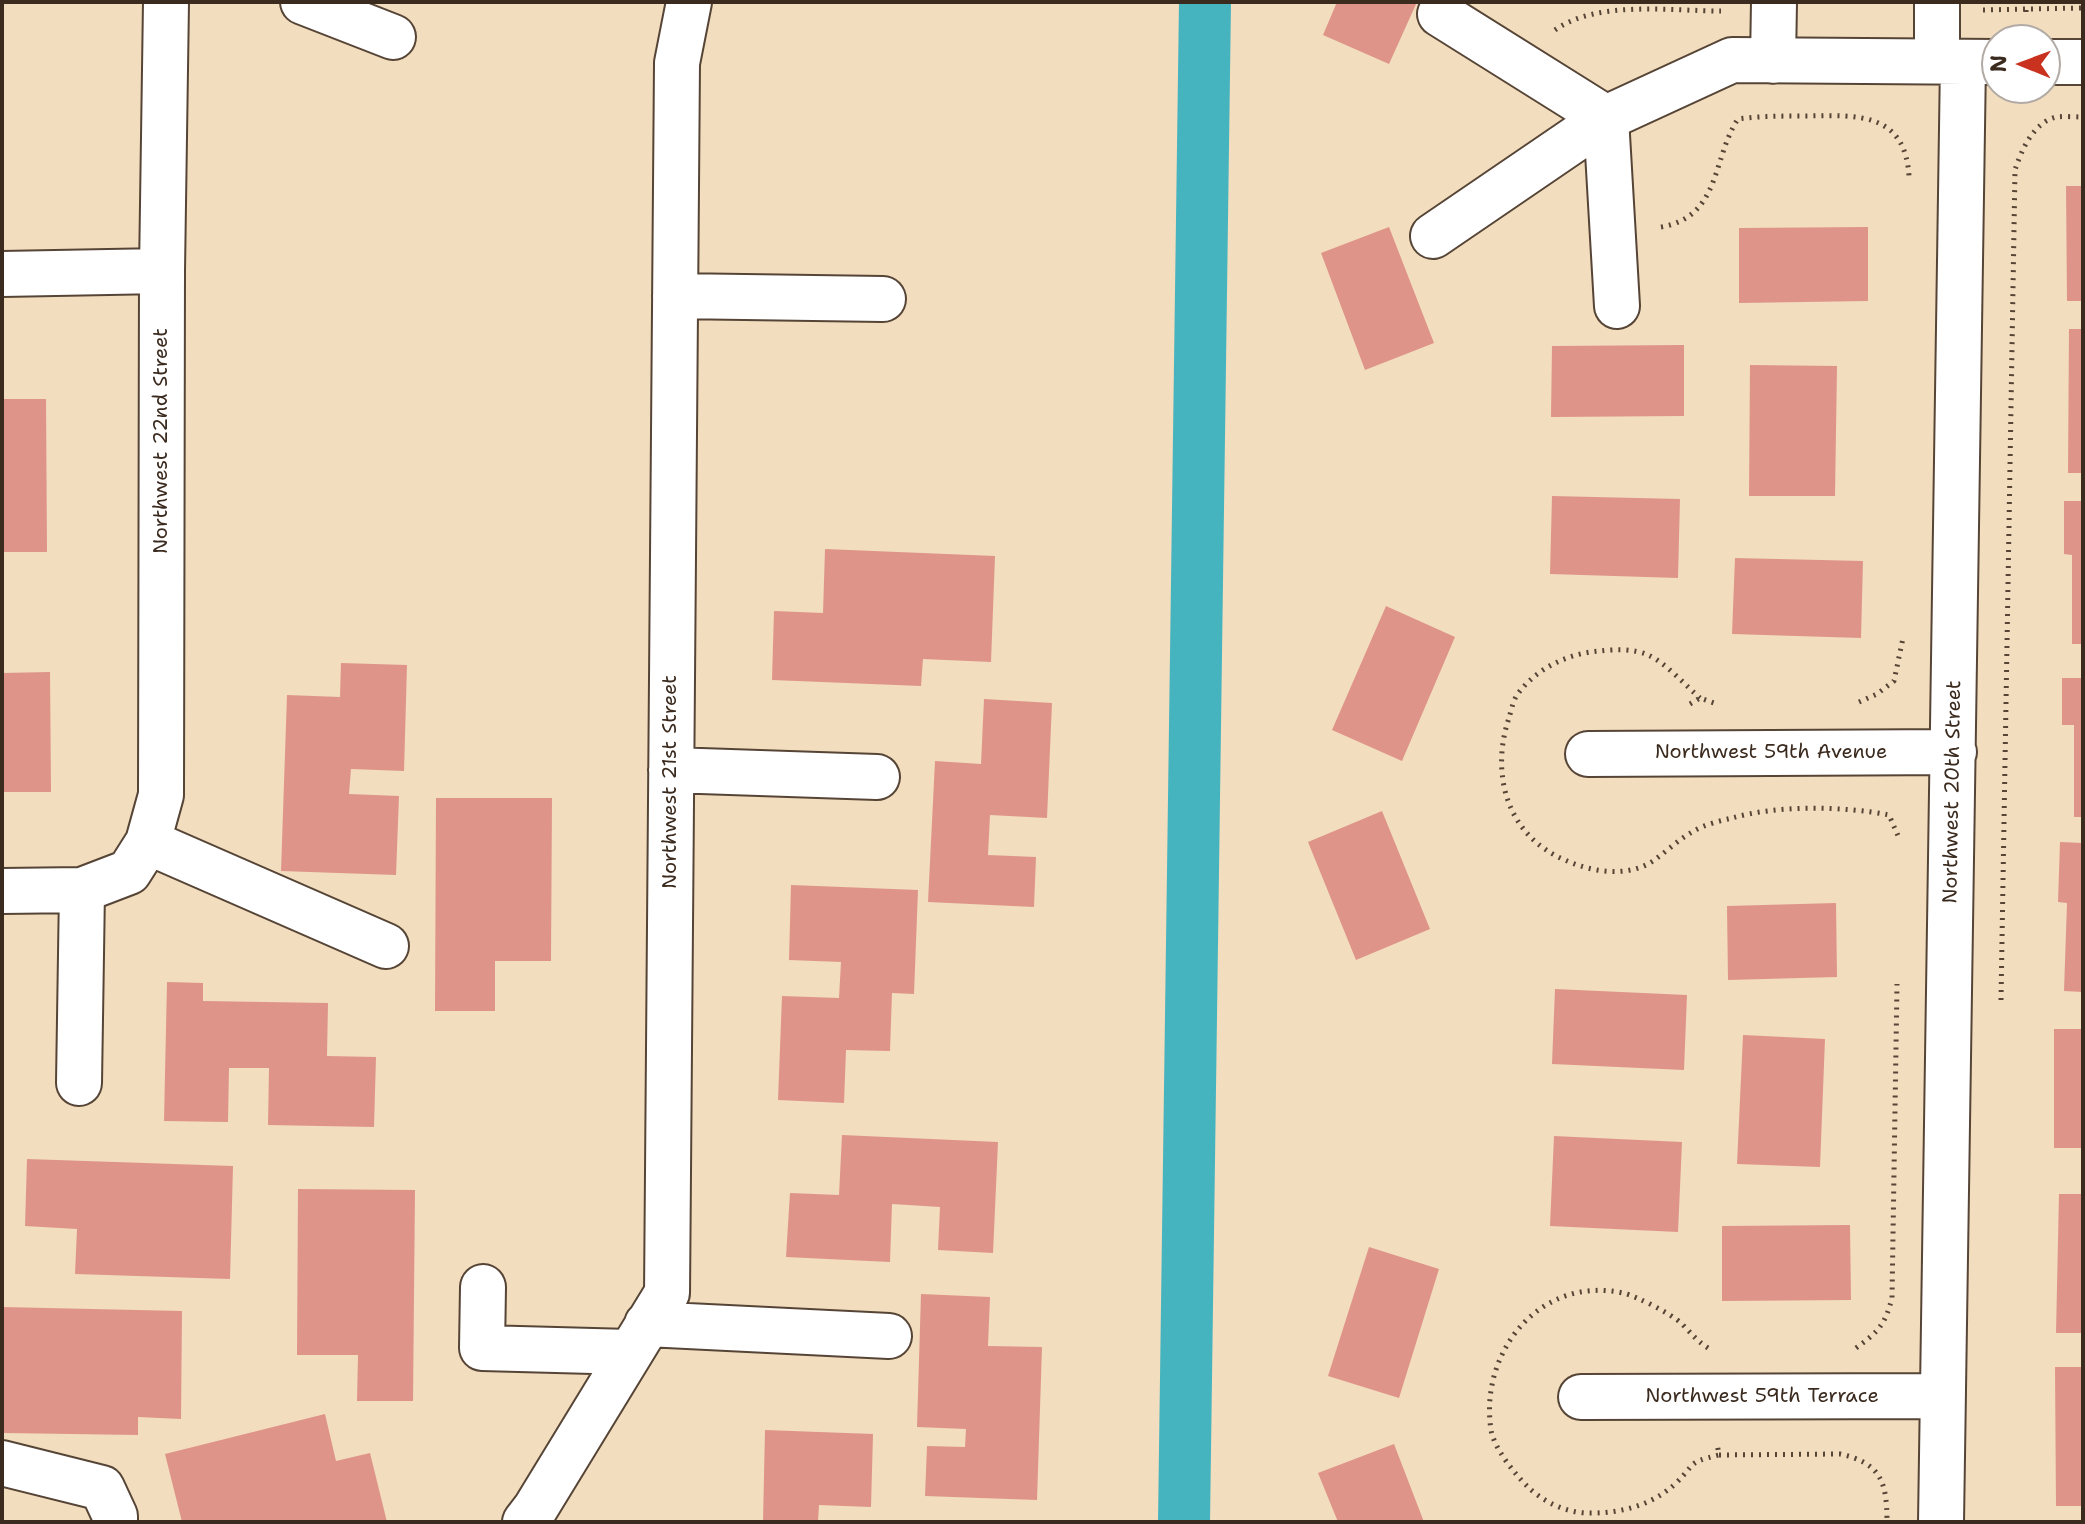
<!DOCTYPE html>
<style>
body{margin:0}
#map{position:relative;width:2085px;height:1524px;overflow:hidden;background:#f2ddbe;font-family:"Shantell Sans",sans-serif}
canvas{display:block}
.frame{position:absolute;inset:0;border:4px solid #3b2a1e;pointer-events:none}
.north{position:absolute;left:1981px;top:24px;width:80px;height:80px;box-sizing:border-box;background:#fff;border:2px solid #b1aaa5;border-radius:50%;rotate:271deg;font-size:22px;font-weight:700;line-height:32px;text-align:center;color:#3b2a1e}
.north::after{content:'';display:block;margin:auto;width:28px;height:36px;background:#c8321e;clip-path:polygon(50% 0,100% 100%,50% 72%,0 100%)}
</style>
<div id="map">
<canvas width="2085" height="1524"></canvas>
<div class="frame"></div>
<div class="north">N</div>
</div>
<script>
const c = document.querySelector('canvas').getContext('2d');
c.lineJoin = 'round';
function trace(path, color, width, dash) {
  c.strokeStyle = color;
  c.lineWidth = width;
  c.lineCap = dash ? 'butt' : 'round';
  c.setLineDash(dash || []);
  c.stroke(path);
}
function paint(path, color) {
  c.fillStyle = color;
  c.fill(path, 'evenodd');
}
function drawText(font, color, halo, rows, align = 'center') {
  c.font = font + ' "Shantell Sans",sans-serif';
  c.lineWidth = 6;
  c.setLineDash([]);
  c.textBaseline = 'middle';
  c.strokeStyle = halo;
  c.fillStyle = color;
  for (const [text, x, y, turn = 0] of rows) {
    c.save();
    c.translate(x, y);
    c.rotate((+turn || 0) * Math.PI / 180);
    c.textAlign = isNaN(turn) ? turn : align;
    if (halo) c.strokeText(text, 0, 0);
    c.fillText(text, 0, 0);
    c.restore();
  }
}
trace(new Path2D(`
 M 1184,1522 L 1205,2`), '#45b4bf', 52);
paint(new Path2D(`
 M 1337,2 L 1417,2 L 1389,64 L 1323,35 Z
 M 2066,186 L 2083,186 L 2083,301 L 2067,301 Z
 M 1389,227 L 1434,343 L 1365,370 L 1321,253 Z
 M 1868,227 L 1868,301 L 1739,303 L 1739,228 Z
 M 2069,329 L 2083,329 L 2083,473 L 2068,473 Z
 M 1684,345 L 1684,416 L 1551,417 L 1552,346 Z
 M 1750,365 L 1837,366 L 1835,496 L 1749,496 Z
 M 2,399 L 46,399 L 47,552 L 2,552 Z
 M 1552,496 L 1680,499 L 1678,578 L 1550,574 Z
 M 2064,501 L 2083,501 L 2083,644 L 2072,644 L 2072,555 L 2064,554 Z
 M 825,549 L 995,556 L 991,662 L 923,659 L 921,686 L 772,680 L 774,611 L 823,613 Z
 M 1735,558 L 1863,561 L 1861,638 L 1732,634 Z
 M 1386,606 L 1455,637 L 1402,761 L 1332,730 Z
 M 341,663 L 407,665 L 404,771 L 351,769 L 349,794 L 399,796 L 396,875 L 281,871 L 287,695 L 340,697 Z
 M 50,672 L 51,792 L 2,792 L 2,673 Z
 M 2062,678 L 2083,678 L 2083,817 L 2074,817 L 2074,725 L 2062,725 Z
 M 984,699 L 1052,703 L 1047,818 L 990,815 L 988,855 L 1036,857 L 1034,907 L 928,902 L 935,761 L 981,764 Z
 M 436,798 L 552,798 L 551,961 L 495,961 L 495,1011 L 435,1011 Z
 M 1382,811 L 1430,929 L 1356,960 L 1308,842 Z
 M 2060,842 L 2083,843 L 2083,992 L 2064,991 L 2067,903 L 2058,902 Z
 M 791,885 L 918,890 L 914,994 L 892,993 L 890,1051 L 846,1050 L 844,1103 L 778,1100 L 782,996 L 839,998 L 841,962 L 789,960 Z
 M 1836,903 L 1837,977 L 1728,980 L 1727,906 Z
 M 167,982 L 203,983 L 203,1001 L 328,1003 L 327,1056 L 376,1057 L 374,1127 L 268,1125 L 269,1068 L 229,1068 L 228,1122 L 164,1121 Z
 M 1555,989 L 1687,995 L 1684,1070 L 1552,1064 Z
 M 2054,1029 L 2083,1029 L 2083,1148 L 2054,1148 Z
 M 1743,1035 L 1825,1039 L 1820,1167 L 1737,1164 Z
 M 842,1135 L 998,1142 L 993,1253 L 938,1250 L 940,1207 L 892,1204 L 890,1262 L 786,1257 L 790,1193 L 839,1195 Z
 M 1554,1136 L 1682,1142 L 1678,1232 L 1550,1226 Z
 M 27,1159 L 233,1166 L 230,1279 L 75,1274 L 77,1229 L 25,1226 Z
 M 298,1189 L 415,1190 L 413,1401 L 357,1401 L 358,1355 L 297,1355 Z
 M 2059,1194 L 2083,1194 L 2083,1333 L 2056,1333 Z
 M 1850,1225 L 1851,1300 L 1722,1301 L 1722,1226 Z
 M 1369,1247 L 1439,1269 L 1399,1398 L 1328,1376 Z
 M 921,1294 L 990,1297 L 988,1346 L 1042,1347 L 1037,1500 L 925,1496 L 927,1446 L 965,1447 L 966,1429 L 917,1427 Z
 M 2,1307 L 182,1311 L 181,1419 L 138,1417 L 138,1435 L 4,1433 Z
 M 2055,1367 L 2083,1367 L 2083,1506 L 2056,1506 Z
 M 325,1414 L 336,1461 L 370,1453 L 387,1522 L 182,1522 L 165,1454 Z
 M 765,1430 L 873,1434 L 871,1507 L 819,1505 L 818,1522 L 763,1522 Z
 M 1394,1444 L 1424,1522 L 1338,1522 L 1318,1473 Z`), '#df948a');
const minor = new Path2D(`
 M 303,2 L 393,37
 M 1937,2 L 1937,61
 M 1440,14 L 1606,118
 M 1773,61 L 1774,2
 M 2045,62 L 2083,62
 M 1606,118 L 1617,306
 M 1433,236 L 1606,118 L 1732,60 L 1997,62
 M 2,274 L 162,271
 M 675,296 L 883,299
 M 1588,754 L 1954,752
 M 671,770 L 877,777
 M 148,842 L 386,946
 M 2,891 L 82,890 L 129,872 L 148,842 L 161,795 L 162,271 L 166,2
 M 79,1083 L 82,890
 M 483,1287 L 482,1348 L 630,1352
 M 647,1324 L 889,1336
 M 1581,1397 L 1943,1396
 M 2,1463 L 102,1488 L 115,1516 L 115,1522
 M 525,1522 L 535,1509 L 667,1293 L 677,63 L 689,2
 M 1941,1522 L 1963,62`);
trace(minor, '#564536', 48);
trace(new Path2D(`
 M 1983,10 L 2026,9
 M 2026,12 L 2026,9 L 2083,8
 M 1555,30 C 1597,0 1671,11 1721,11
 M 1661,227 C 1721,217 1712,158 1738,119 C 1761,116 1784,116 1807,116 C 1857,115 1905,112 1909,176
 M 1700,698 C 1686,686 1665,662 1648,655 C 1635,649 1615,649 1600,651 C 1569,653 1536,668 1517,695 C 1513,701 1511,711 1509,718 C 1490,774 1507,836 1565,860 C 1591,872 1627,878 1653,861 C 1666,852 1678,840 1692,832 C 1703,825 1719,821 1732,818 C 1777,805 1843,806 1889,815 L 1899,838
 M 1859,702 L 1877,694 L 1894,681 L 1903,638
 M 1690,704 L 1700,698 L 1714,703
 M 2001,1000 L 2015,170 C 2021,151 2034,121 2057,117 C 2065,116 2075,117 2083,117
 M 1708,1348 C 1697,1341 1691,1333 1682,1324 C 1672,1314 1636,1296 1623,1293 C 1540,1275 1479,1352 1491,1430 C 1494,1448 1514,1473 1527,1486 C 1542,1501 1564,1512 1586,1513 C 1618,1514 1651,1506 1675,1484 C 1697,1463 1686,1463 1719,1455 L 1717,1443
 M 1856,1348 C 1878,1332 1885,1325 1892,1298 L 1897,984
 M 1719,1455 L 1840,1454 C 1881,1463 1887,1482 1887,1522`), '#564536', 5, [2, 6]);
trace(minor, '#fff', 44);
drawText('20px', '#3b2a1e', '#fff', [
 ["Northwest 22nd Street",162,441,-90],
 ["Northwest 59th Avenue",1771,753],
 ["Northwest 21st Street",671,782,-90],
 ["Northwest 20th Street",1953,792,-89],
 ["Northwest 59th Terrace",1762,1397]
]);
</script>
